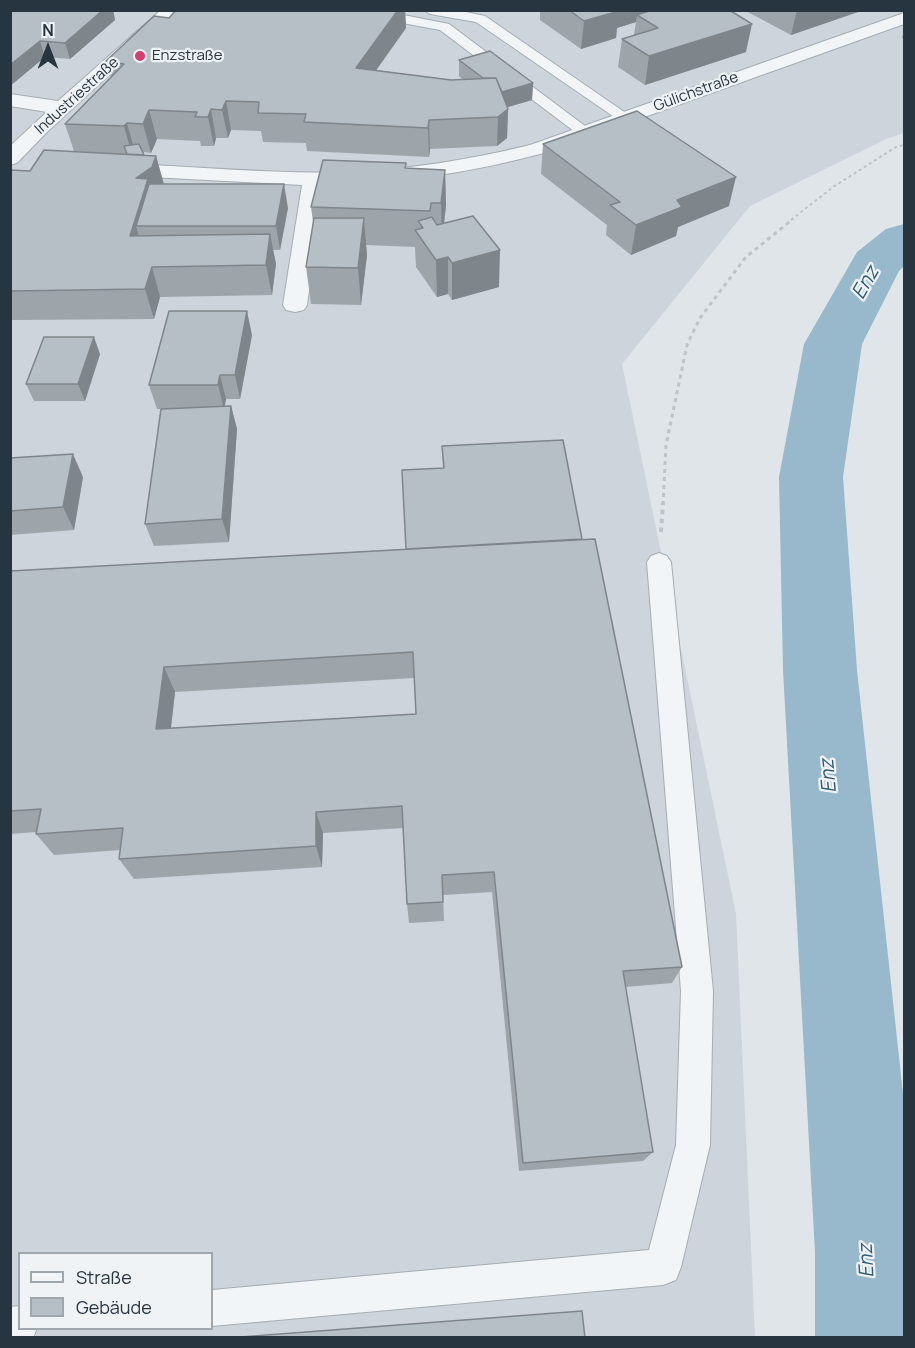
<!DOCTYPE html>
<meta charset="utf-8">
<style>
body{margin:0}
#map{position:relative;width:915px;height:1348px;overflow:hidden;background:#dfe5e9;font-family:Manrope,sans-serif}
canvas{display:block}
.frame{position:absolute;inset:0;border:12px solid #273541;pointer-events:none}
.legend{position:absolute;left:18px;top:1252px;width:195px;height:78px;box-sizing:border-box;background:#eff3f6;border:2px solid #9fa7ae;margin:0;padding:8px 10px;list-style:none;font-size:18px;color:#273541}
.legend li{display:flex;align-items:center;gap:12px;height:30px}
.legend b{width:30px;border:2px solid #9fa7ae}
.north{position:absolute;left:18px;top:18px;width:60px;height:60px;-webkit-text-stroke:4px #eff3f6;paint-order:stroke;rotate:0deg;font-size:16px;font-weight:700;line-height:24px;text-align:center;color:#273541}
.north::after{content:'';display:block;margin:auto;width:21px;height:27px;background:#273541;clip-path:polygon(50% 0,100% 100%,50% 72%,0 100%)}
</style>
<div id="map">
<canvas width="915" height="1348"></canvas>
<div class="frame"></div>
<ul class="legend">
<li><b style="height:8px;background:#f2f5f7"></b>Straße</li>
<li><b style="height:16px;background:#b6bfc6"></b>Gebäude</li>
</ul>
<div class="north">N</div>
</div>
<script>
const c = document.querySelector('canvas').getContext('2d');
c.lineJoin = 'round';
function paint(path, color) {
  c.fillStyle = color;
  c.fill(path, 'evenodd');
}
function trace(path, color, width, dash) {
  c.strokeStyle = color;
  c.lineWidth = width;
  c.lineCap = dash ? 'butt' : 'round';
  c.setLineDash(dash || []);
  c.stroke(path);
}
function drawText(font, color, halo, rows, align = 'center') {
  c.font = font + ' Manrope,sans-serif';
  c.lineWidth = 4.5;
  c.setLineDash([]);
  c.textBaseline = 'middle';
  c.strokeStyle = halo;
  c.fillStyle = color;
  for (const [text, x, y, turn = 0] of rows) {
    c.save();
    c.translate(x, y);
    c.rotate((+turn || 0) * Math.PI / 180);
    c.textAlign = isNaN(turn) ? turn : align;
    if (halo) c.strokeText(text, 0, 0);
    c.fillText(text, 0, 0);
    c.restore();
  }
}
paint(new Path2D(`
 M 10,11 L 904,11 L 904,133 L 886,139 L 750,206 L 622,364 L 736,914 L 755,1337 L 11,1337 ZM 20,1254 L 212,1254 L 212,1328 L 20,1328 Z`), '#cdd4db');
paint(new Path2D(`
 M 904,224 L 904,266 L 899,271 L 862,344 L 843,477 L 857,670 L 904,1103 L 904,1338 L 815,1338 L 815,1252 L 783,670 L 779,477 L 804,344 L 857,252 L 886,229 Z`), '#98b9cb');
const lane = new Path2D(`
 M 348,10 L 378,10 L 449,24 L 593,132 L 585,137 L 579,135 L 440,30 L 354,14 Z
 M 424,10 L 456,10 L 485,16 L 633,118 L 630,121 L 620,121 L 476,22 L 430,14 Z
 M 659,553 L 667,556 L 671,562 L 713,991 L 710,1145 L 681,1267 L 676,1280 L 663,1285 L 212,1326 L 212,1290 L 649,1250 L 676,1145 L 681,991 L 647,562 L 651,556 Z
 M 20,1306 L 20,1328 L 37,1328 L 33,1338 L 10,1338 L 10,1307 Z`);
const street = new Path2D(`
 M 161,10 L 180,10 L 47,132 L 17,163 L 10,165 L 10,146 L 47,112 L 10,106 L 10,94 L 58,101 Z
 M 904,13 L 904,24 L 544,153 C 472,172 399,184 324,185 L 307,305 L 304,310 L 295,312 L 286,310 L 283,305 L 302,185 L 150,177 L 142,176 L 139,171 L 142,166 L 150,165 C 214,168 279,174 343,172 C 406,170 469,160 530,145 Z`);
trace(lane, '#a4adb3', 2);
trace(street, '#a4adb3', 2);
trace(new Path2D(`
 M 791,220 L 833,187 L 896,147 L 904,145`), '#bdc3c8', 2, [3, 3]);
trace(new Path2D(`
 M 663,505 L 666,445 L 687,345 L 700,318 L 746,257 L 793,219`), '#bdc3c8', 3, [4, 4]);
trace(new Path2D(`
 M 661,532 L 663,503`), '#bdc3c8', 4, [4.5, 4.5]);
paint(lane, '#f2f5f7');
paint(street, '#f2f5f7');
paint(new Path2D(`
 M 10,10 L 113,10 L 115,20 L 70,59 L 45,57 L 10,86 Z
 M 176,10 L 405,10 L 406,28 L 376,70 L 451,80 L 463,80 L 459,76 L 459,60 L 533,83 L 532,100 L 508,107 L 508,109 L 507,138 L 497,146 L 430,149 L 429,157 L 307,151 L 306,143 L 263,142 L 261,131 L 231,130 L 228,138 L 216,138 L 214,146 L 201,146 L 200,141 L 157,139 L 151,153 L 143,152 L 144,155 L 156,156 L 164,184 L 288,208 L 280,250 L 273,250 L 276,264 L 272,295 L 160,297 L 154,319 L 10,320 L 10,170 L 30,171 L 74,151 L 65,124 L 111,77 L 106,61 L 169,18 Z
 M 540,10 L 729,10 L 746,52 L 645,85 L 618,67 L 622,39 L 634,35 L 636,22 L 617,28 L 616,38 L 581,49 L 540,20 Z
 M 744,10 L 859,10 L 858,12 L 791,35 Z
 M 904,31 L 904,39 L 902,38 Z
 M 543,144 L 729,206 L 678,227 L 676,236 L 631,255 L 606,235 L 607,225 L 541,174 Z
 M 406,168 L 445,170 L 446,206 L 444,223 L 499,287 L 452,300 L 448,294 L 437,297 L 416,267 L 415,247 L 366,245 L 367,255 L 361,305 L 311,304 L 306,267 L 313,222 L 311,207 Z
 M 252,335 L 240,399 L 226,399 L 225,406 L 231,406 L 237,429 L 229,542 L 154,546 L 145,524 L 165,409 L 157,409 L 149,385 Z
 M 100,354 L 85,401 L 34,401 L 26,384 Z
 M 442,446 L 582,539 L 682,967 L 672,983 L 625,987 L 653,1152 L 643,1161 L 519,1171 L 492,892 L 443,895 L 444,921 L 409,923 L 407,904 L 403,828 L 323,833 L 322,867 L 134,879 L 119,859 L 120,850 L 54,855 L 36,834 L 36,832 L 10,834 L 10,571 L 406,549 L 443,468 ZM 414,678 L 416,714 L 171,728 L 175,692 Z
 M 10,458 L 83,477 L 74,530 L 10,535 Z`), '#9da4aa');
paint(new Path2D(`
 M 103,10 L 113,10 L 115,20 L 70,59 L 65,43 Z
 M 398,10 L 405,10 L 406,28 L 358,96 L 356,68 Z
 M 607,10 L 676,10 L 637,15 L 636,22 L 617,28 L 616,38 L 581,49 L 584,21 Z
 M 797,10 L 859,10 L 858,12 L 791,35 Z
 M 752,24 L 746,52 L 645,85 L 649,56 Z
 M 40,41 L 45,57 L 10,86 L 10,65 Z
 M 533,83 L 532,100 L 501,109 L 501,92 Z
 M 226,101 L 231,130 L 228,138 L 222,110 Z
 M 211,109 L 216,138 L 214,146 L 208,117 Z
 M 508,109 L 507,138 L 497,146 L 498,117 Z
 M 149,110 L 157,139 L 151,153 L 143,124 Z
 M 429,120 L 430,149 L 429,157 L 428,128 Z
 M 127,123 L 135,152 L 132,155 L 124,126 Z
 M 156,156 L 164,185 L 136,226 L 143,251 L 130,236 L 136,178 Z
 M 445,170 L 446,206 L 442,240 L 441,203 Z
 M 736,177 L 729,206 L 678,227 L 676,236 L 631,255 L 636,225 L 677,200 Z
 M 284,184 L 288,208 L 280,250 L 276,226 Z
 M 364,218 L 367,255 L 361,305 L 358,268 Z
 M 270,234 L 276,264 L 272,295 L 266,265 Z
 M 500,250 L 499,287 L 452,300 L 452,263 Z
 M 448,257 L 448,294 L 437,297 L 436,260 Z
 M 152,267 L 160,297 L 154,319 L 145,289 Z
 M 247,311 L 252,335 L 240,399 L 235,375 Z
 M 94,337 L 100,354 L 85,401 L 78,384 Z
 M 220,375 L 226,399 L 224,409 L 218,385 Z
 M 231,406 L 237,429 L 229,542 L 222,519 Z
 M 73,454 L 83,477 L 74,530 L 63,507 Z
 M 164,667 L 175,692 L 168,753 L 156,729 Z
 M 316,812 L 323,833 L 322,867 L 316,846 Z`), '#7f868b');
const building = new Path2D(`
 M 10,10 L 103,10 L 65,43 L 40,41 L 10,65 Z
 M 176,10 L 398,10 L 356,68 L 451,80 L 496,78 L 508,109 L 498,117 L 429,120 L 428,128 L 304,122 L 306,114 L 258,113 L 259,102 L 226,101 L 222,110 L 211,109 L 208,117 L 195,117 L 197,112 L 149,110 L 143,124 L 127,123 L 124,126 L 65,124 L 124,64 L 106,61 L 154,16 L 169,18 Z
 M 569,10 L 619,10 L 619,11 L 584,21 Z
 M 652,10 L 729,10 L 752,24 L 649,56 L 622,39 L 658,28 L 637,15 Z
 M 490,51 L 533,83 L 502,92 L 496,78 L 483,78 L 459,60 Z
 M 637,111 L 736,177 L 677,200 L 682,207 L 636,225 L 610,205 L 620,202 L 543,144 Z
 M 139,144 L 144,155 L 127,154 L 124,146 Z
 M 44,150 L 156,156 L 152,167 L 136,178 L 148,179 L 130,236 L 270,234 L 266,265 L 152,267 L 145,289 L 10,291 L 10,170 L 30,171 Z
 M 323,160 L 406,163 L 405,168 L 445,170 L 441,203 L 431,203 L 430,211 L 311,207 Z
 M 149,184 L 284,184 L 276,226 L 136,226 Z
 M 473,216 L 500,250 L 452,263 L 448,257 L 436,260 L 415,230 L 423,228 L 418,221 L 432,217 L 437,225 Z
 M 314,218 L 364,218 L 358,268 L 306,267 Z
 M 169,311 L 247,311 L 235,375 L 220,375 L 218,385 L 149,385 Z
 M 44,337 L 94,337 L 78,384 L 26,384 Z
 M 231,406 L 222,519 L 145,524 L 161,409 Z
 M 563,440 L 582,539 L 406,549 L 402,470 L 444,468 L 442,446 Z
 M 73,454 L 63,507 L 10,511 L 10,458 Z
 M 595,539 L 682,967 L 623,971 L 653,1152 L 523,1163 L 494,872 L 442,875 L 443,902 L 407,904 L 402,806 L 316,812 L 316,846 L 119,859 L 123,828 L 36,834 L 41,809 L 10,811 L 10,571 ZM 413,652 L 416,714 L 156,729 L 164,667 Z
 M 582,1311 L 585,1338 L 227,1338 Z`);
paint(building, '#b6bfc6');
trace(building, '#7f868b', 1.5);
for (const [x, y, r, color] of [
 [140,56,6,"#d43e6f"]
]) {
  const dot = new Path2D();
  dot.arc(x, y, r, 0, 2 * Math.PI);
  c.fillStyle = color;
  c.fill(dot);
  trace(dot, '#eff3f6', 2);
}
drawText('15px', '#273541', '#eff3f6', [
 ["Enzstraße",152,56]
], 'left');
drawText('15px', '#273541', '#eff3f6', [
 ["Gülichstraße",696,92,-20],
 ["Industriestraße",77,96,-42]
]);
drawText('italic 20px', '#305b76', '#eff3f6', [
 ["Enz",866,283,-60],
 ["Enz",829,776,-95],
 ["Enz",867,1261,-93]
]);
</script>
